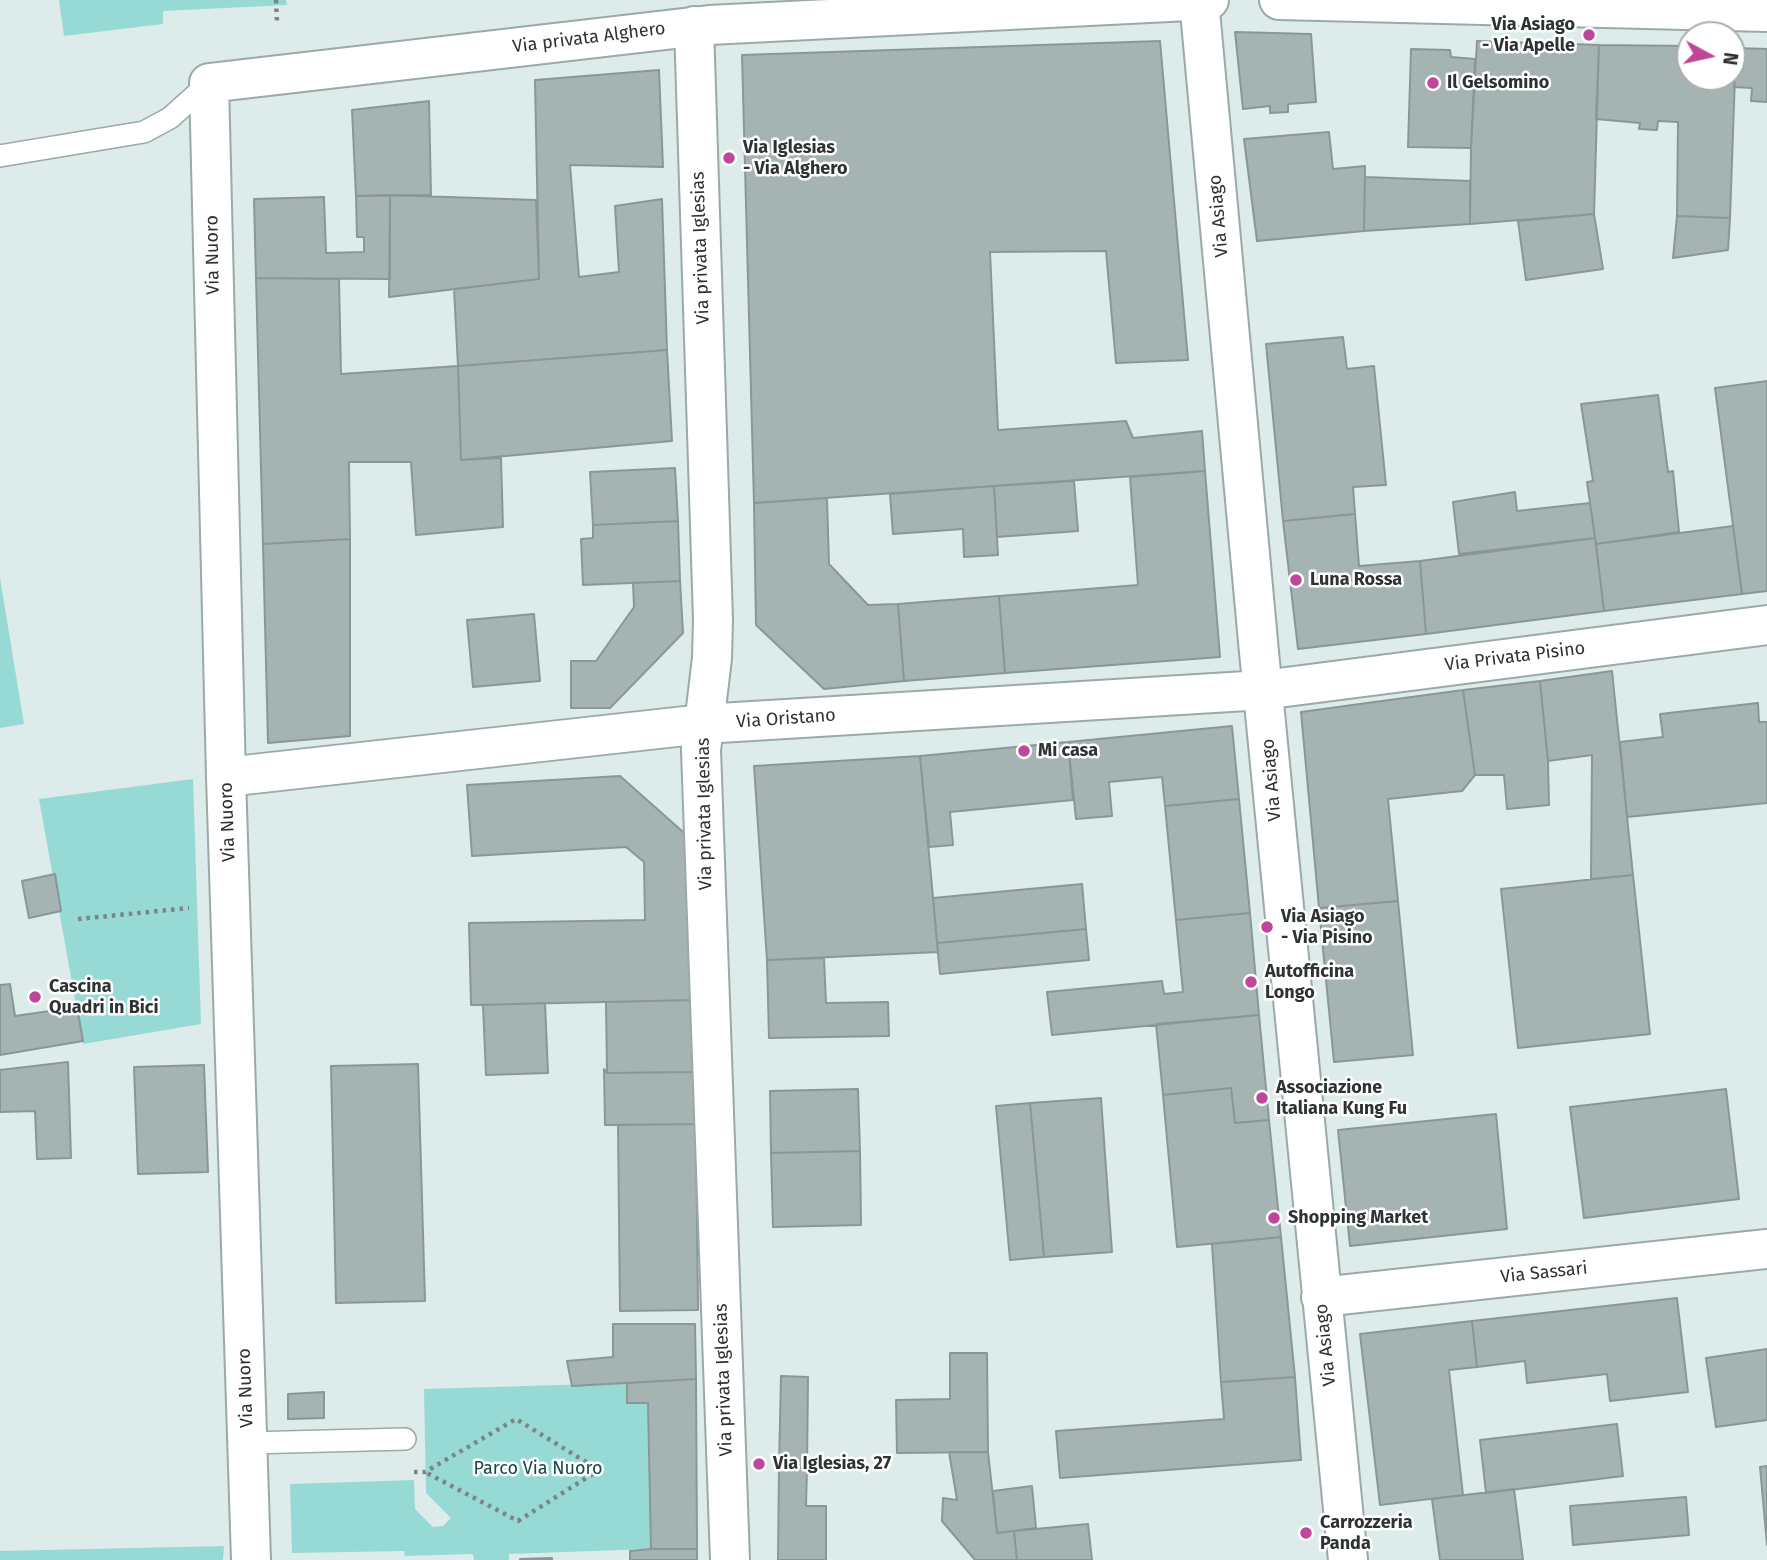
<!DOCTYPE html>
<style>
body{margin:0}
#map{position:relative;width:1767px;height:1560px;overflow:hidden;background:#ddeceb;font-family:"Fira Sans",sans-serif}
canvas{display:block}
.north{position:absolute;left:1676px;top:21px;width:70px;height:70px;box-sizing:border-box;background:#fff;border:2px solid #abadad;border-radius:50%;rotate:98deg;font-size:19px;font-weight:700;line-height:28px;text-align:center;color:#2d3332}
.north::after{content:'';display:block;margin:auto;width:24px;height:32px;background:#be469b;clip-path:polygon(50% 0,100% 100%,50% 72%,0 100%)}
</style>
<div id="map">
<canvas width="1767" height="1560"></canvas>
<div class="north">N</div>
</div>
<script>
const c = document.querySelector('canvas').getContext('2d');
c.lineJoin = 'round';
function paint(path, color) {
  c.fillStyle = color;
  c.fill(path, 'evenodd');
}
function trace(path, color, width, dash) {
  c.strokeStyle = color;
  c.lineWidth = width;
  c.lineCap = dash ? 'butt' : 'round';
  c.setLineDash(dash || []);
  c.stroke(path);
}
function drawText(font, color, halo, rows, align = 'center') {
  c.font = font + ' "Fira Sans",sans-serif';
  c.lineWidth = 5;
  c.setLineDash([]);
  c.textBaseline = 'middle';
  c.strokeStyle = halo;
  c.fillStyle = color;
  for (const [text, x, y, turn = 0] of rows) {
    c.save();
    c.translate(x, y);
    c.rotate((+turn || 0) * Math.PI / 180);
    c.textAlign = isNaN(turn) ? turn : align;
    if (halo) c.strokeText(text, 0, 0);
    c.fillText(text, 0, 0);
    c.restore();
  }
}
paint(new Path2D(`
 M 59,0 L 286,0 L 287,5 L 163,11 L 163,24 L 64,36 Z
 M 0,578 L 24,724 L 0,728 Z
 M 193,779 L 201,1024 L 83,1044 L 39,799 Z
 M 627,1383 L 627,1403 L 648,1403 L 651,1549 L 509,1554 L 509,1560 L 474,1560 L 473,1554 L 405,1556 L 404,1551 L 292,1553 L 290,1484 L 414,1480 L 415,1509 L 433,1527 L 443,1526 L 451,1518 L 426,1493 L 424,1389 Z
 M 224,1546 L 223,1560 L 0,1560 L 0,1551 Z`), '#97d9d5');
const building = new Path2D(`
 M 1235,32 L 1311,34 L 1316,102 L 1288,104 L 1288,112 L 1270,113 L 1270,106 L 1243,109 Z
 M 1160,41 L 1188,360 L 1116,363 L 1106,251 L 990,252 L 998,430 L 1126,421 L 1133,438 L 1202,431 L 1205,471 L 754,503 L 742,55 Z
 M 1477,41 L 1599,45 L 1594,214 L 1470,224 L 1471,148 Z
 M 1599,45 L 1690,46 L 1690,77 L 1732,77 L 1732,48 L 1736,48 L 1730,218 L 1677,216 L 1678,122 L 1658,121 L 1657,130 L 1639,129 L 1640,123 L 1596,119 Z
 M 1736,48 L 1767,49 L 1767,102 L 1751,101 L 1752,88 L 1734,87 Z
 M 1411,49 L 1450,50 L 1451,57 L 1475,59 L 1471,148 L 1408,147 Z
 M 659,70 L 663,167 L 570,165 L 579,277 L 619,272 L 615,206 L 662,199 L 667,350 L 458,366 L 454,289 L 539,279 L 535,80 Z
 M 429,101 L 431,195 L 356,196 L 352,110 Z
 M 1329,132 L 1333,169 L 1365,166 L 1364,231 L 1257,241 L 1244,139 Z
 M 1365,177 L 1470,181 L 1470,224 L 1364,231 Z
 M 390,195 L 390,279 L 256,278 L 254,199 L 324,197 L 326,253 L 364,252 L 364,237 L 357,237 L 356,196 Z
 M 390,195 L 536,200 L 539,279 L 389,297 Z
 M 1594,214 L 1603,269 L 1526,280 L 1518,221 Z
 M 1677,216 L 1730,218 L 1728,250 L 1673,258 Z
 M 256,278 L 339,279 L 341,374 L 458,366 L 461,460 L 501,458 L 503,527 L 416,535 L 411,462 L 349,462 L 350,539 L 263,544 Z
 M 1343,337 L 1347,369 L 1374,366 L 1386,485 L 1353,487 L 1355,514 L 1283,521 L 1266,344 Z
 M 667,350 L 672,441 L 461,460 L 458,366 Z
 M 1767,381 L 1767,591 L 1742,594 L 1715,388 Z
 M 1658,395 L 1668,472 L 1673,471 L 1679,532 L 1596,544 L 1587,482 L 1593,481 L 1581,404 Z
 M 675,468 L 678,521 L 593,525 L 590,472 Z
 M 1205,471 L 1220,657 L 1005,673 L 999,596 L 1138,585 L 1130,477 Z
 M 1074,481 L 1078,531 L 997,537 L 994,486 Z
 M 994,486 L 998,555 L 964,557 L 963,529 L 893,534 L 890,494 Z
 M 1515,492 L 1517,511 L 1590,503 L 1595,538 L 1459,554 L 1453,502 Z
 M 827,498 L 829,564 L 868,605 L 898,604 L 904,681 L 824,689 L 756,625 L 754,503 Z
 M 1355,514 L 1359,566 L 1420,561 L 1426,634 L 1298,649 L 1283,521 Z
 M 678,521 L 680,581 L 583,585 L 581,539 L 593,538 L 593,525 Z
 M 1733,526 L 1742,594 L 1604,611 L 1596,544 Z
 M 1595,538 L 1604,611 L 1426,634 L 1420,561 Z
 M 350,539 L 350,736 L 268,743 L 263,544 Z
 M 680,581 L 683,633 L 610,708 L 571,708 L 571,661 L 596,661 L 634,607 L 633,583 Z
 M 999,596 L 1005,673 L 904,681 L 898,604 Z
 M 534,614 L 540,681 L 473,687 L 467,620 Z
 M 1612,671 L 1633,875 L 1591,879 L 1592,755 L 1548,761 L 1540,681 Z
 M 1540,681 L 1548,761 L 1549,805 L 1507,809 L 1504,775 L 1475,775 L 1463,690 Z
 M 1463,690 L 1475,775 L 1462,791 L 1388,799 L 1398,901 L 1319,908 L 1301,712 Z
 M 1758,703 L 1759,722 L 1767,722 L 1767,803 L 1627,817 L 1620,742 L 1663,737 L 1660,714 Z
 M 1232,726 L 1239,799 L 1165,806 L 1162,777 L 1109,782 L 1112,816 L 1076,819 L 1068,742 Z
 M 1068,742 L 1073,800 L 950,812 L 953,845 L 929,847 L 920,756 Z
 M 920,756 L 938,952 L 767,960 L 754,766 Z
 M 620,776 L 691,839 L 694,1000 L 471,1005 L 469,923 L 645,920 L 644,862 L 626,847 L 472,856 L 467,785 Z
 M 1239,799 L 1250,913 L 1176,920 L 1165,806 Z
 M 55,874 L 61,911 L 29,918 L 22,881 Z
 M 1633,875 L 1650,1034 L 1518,1048 L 1501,889 Z
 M 1082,884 L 1086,929 L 937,943 L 933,898 Z
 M 1398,901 L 1413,1055 L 1334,1062 L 1319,908 Z
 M 1250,913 L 1259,1015 L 1052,1035 L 1047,992 L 1162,981 L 1164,994 L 1183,992 L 1176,920 Z
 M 1086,929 L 1089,960 L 940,974 L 937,943 Z
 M 824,958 L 826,1003 L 888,1002 L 889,1036 L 769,1038 L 767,960 Z
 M 10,984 L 15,1016 L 77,1007 L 83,1041 L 0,1055 L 0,985 Z
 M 694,1000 L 694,1072 L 607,1073 L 606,1002 Z
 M 545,1003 L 548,1073 L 486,1075 L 483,1005 Z
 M 1259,1015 L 1269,1120 L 1235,1123 L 1231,1088 L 1163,1095 L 1156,1024 Z
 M 68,1062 L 71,1158 L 37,1159 L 35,1111 L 0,1112 L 0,1070 Z
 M 418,1064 L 425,1301 L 336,1303 L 331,1066 Z
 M 204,1065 L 208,1172 L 138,1174 L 134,1067 Z
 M 604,1069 L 607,1073 L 694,1072 L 696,1124 L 605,1125 Z
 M 1231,1088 L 1235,1123 L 1269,1120 L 1281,1237 L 1177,1247 L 1163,1095 Z
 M 858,1089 L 860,1151 L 771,1153 L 770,1091 Z
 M 1726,1089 L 1739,1199 L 1584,1218 L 1570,1107 Z
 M 1101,1098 L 1112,1252 L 1044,1257 L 1030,1103 Z
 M 1030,1103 L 1044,1257 L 1010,1260 L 996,1106 Z
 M 1496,1114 L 1507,1229 L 1350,1246 L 1338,1130 Z
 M 696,1124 L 698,1310 L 620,1311 L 618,1125 Z
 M 860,1151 L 861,1225 L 773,1227 L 771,1153 Z
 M 1281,1237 L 1295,1377 L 1221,1382 L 1212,1244 Z
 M 1677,1298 L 1688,1392 L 1610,1401 L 1607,1374 L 1527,1383 L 1525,1361 L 1477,1367 L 1472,1321 Z
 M 1472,1321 L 1477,1367 L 1449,1370 L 1463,1495 L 1380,1505 L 1360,1334 Z
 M 613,1324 L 695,1324 L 696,1379 L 572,1386 L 567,1361 L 613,1357 Z
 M 1767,1349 L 1767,1420 L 1716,1427 L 1706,1358 Z
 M 950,1353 L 987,1353 L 988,1452 L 897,1453 L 896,1400 L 950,1399 Z
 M 781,1376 L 808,1377 L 807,1468 L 779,1467 Z
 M 1295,1377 L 1301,1460 L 1060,1478 L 1056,1431 L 1224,1419 L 1221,1382 Z
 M 696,1379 L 697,1549 L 651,1549 L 648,1403 L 627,1403 L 627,1383 Z
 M 324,1392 L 324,1418 L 288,1419 L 288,1394 Z
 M 1617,1424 L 1623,1476 L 1486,1493 L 1480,1440 Z
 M 949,1452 L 988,1452 L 997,1533 L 1014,1531 L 1017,1560 L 975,1560 L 942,1521 L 943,1498 L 957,1500 Z
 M 1767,1466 L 1767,1545 L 1760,1467 Z
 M 779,1467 L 807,1468 L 806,1506 L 826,1506 L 826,1560 L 778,1560 Z
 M 1032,1486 L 1036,1528 L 997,1533 L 993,1491 Z
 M 1514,1489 L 1523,1560 L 1440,1560 L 1432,1499 Z
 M 1686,1497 L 1689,1535 L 1573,1545 L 1570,1506 Z
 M 1088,1524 L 1092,1560 L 1017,1560 L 1014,1531 Z
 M 651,1549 L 697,1549 L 697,1560 L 630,1560 L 630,1551 Z
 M 552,1558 L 552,1560 L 520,1560 L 520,1559 Z`);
paint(building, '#a5b4b3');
trace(building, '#899796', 2);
const lane = new Path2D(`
 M 0,156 L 144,132 L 170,118 L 209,83
 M 248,1443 L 405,1439`);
const street = new Path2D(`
 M 1199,0 L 1259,652 L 1348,1560
 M 1279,0 L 1767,12
 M 694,26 L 713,620 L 712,658 L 701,750 L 730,1560
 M 226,777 L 703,724 L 1263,690 L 1767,625
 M 1321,1297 L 1767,1249
 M 251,1560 L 226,777 L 209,83 L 709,25 L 1209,0`);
trace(lane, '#9ba9a8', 24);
trace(street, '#9ba9a8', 42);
trace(new Path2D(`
 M 276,0 L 277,22
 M 78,919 L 189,908
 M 414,1472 L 425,1472 L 516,1419 L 599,1470 L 518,1521 L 425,1472`), '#7c8685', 4.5, [3.5, 5]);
trace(lane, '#fff', 21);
trace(street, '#fff', 38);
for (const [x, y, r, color] of [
 [1589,35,7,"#be469b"],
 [1433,83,7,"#be469b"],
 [729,158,7,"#be469b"],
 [1296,580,7,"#be469b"],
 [1024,751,7,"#be469b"],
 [1267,927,7,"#be469b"],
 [1251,982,7,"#be469b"],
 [35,997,7,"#be469b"],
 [1262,1098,7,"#be469b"],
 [1274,1218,7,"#be469b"],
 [759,1464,7,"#be469b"],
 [1306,1533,7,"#be469b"]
]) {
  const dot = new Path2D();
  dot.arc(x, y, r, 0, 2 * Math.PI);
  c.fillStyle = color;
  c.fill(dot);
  trace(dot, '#fff', 2.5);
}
drawText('bold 18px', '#2d3332', '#fff', [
 ["Via Asiago",1575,25,"right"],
 ["- Via Apelle",1575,46,"right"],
 ["Il Gelsomino",1447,83],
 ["Via Iglesias",743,148],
 ["- Via Alghero",743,169],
 ["Luna Rossa",1310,580],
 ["Mi casa",1038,751],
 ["Via Asiago",1281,917],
 ["- Via Pisino",1281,938],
 ["Autofficina",1265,972],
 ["Longo",1265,993],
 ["Cascina",49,987],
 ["Quadri in Bici",49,1008],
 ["Associazione",1276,1088],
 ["Italiana Kung Fu",1276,1109],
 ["Shopping Market",1288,1218],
 ["Via Iglesias, 27",773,1464],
 ["Carrozzeria",1320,1523],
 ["Panda",1320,1544]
], 'left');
drawText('18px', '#2d3332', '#fff', [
 ["Via privata Alghero",589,38,-7],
 ["Via Asiago",1219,216,-95],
 ["Via privata Iglesias",701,248,-92],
 ["Via Nuoro",213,255,-91],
 ["Via Privata Pisino",1515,657,-7],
 ["Via Oristano",786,719,-4],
 ["Via Asiago",1272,780,-95],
 ["Via privata Iglesias",705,814,-91],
 ["Via Nuoro",228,822,-92],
 ["Via Sassari",1544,1273,-6],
 ["Via Asiago",1326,1345,-96],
 ["Via privata Iglesias",724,1380,-92],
 ["Via Nuoro",246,1388,-92]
]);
drawText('18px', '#144947', '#fff', [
 ["Parco Via Nuoro",538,1469]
]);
</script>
